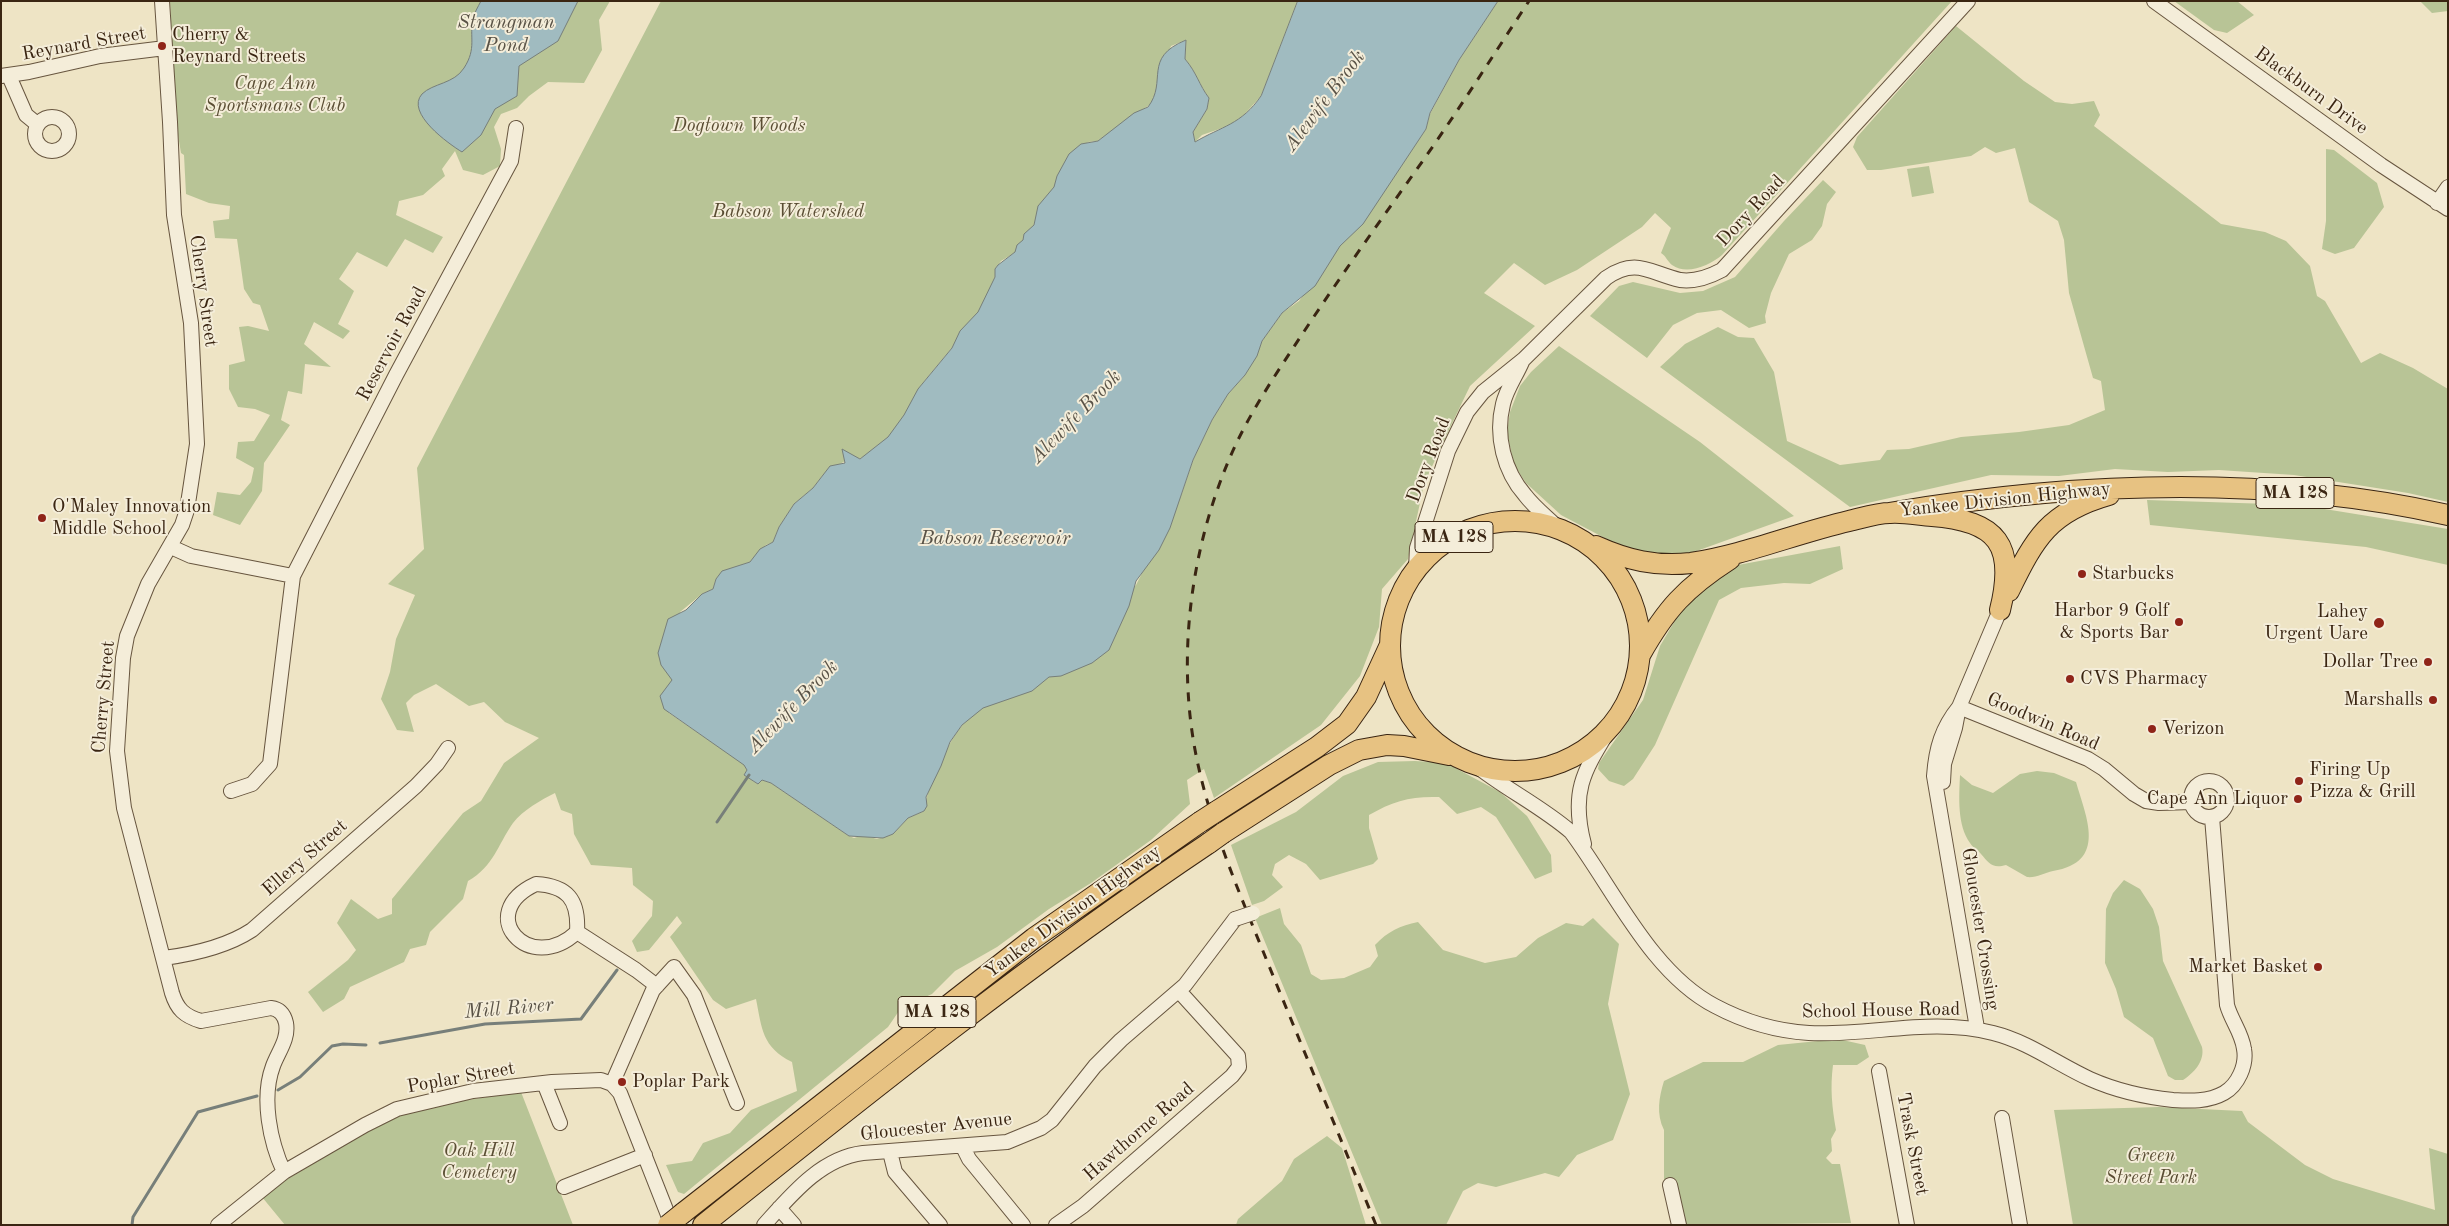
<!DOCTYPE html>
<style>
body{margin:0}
#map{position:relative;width:2449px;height:1226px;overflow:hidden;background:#eee4c5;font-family:"Old Standard TT",serif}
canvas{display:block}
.frame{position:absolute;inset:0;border:2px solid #3a2512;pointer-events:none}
</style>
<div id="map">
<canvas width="2449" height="1226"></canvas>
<div class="frame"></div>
</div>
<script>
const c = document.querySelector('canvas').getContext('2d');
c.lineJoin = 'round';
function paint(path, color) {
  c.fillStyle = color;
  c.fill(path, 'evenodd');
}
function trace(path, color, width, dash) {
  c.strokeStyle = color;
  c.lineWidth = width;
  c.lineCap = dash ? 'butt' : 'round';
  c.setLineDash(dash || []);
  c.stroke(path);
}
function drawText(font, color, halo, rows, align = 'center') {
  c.font = font + ' "Old Standard TT",serif';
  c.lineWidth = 4;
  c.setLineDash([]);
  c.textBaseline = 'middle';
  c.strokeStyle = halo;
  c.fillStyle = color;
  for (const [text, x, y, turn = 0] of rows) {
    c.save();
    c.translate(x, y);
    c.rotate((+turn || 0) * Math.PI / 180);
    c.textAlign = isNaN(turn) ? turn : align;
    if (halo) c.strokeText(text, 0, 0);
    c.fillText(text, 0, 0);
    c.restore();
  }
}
paint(new Path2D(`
 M 170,1 L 610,1 L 599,20 L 602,50 L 584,83 L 548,82 L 529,96 L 517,108 L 501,114 L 494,127 L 501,149 L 500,166 L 483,175 L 463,170 L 455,151 L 442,169 L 445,176 L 423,195 L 399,201 L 396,215 L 443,237 L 433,253 L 405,239 L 387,267 L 357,252 L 339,279 L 354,291 L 338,324 L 350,331 L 343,339 L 314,322 L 304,344 L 331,367 L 305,364 L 302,394 L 288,391 L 281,420 L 290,425 L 264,463 L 262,491 L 240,525 L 213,515 L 217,492 L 240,495 L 251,482 L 254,468 L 236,458 L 238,442 L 254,441 L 270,415 L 255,409 L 238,407 L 229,389 L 229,365 L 245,361 L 239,327 L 248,326 L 269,331 L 260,305 L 253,303 L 244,289 L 237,239 L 215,238 L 213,221 L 229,219 L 230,206 L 209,203 L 186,194 L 184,155 L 181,153 L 176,123 Z
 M 661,1 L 1298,1 L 1261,96 L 1243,116 L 1231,125 L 1202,135 L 1195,142 L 1193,132 L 1207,109 L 1209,98 C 1199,85 1197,73 1185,59 L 1186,40 L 1171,46 L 1155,101 L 1098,141 L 1088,142 L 1016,252 L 1001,261 L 996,268 L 995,277 L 981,313 L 922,384 L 894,436 L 884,441 L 864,457 L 857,459 L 853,456 L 824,474 L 813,488 L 794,504 L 779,527 L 773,542 L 766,545 L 750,562 L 723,572 L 716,579 L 713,589 L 702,594 L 680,612 L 679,669 L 669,713 L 745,765 L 747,770 L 744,775 L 758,784 L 762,780 L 771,783 L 849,836 L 854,838 L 863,835 L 877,839 L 893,834 L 908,818 L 924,811 C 926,796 931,784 937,771 C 950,741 965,709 999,702 L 1136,585 L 1182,493 L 1193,460 L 1212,420 L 1228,394 L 1245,375 L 1262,341 L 1282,313 L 1299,301 L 1363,214 L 1367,216 L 1426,129 L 1430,114 L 1459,60 L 1498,1 L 1952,1 L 1722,255 C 1710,265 1687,276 1672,265 C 1667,261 1666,256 1661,253 L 1671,228 L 1655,213 L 1642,227 L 1577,270 L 1545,285 L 1514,263 L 1484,293 L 1535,326 L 1470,386 L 1447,434 L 1424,484 L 1408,559 L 1382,589 L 1379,627 L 1360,676 L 1321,725 L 1214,798 L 1204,769 L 1187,780 L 1190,804 L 1151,840 L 1091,883 L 1049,909 L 997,947 L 955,971 L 932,994 L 901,1008 L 888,1027 L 684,1194 L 678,1192 L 666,1165 L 692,1161 L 703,1143 L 730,1133 L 751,1110 L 797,1091 L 792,1062 C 762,1047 762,1029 756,999 L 726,1009 L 713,1000 L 670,937 L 682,923 L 677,916 L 649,950 L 637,952 L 632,941 L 652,916 L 653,901 L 633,885 L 632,868 L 591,865 L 574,834 L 572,814 L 561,810 L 555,793 C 541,800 523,810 513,823 C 497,846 494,866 468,881 L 463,899 L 430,932 L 426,945 L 410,949 L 404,962 L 350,987 L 344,999 L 323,1012 L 308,992 L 348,960 L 356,950 L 337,923 L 351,899 L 378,919 L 392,914 L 392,899 L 463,813 L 481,801 L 504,763 L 539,738 L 505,722 L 484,702 L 469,706 L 436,684 L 414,695 L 406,703 L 414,732 L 397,730 L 381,699 L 390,672 L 396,639 L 415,595 L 388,584 L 424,549 L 417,468 Z
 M 2174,1 L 2237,1 L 2254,15 L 2227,33 L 2214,30 Z
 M 2420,1 L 2448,1 L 2448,11 L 2432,13 Z
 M 1956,26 L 2024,81 L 2055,102 L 2072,104 L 2094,101 L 2100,115 L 2094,126 L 2221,224 L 2265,232 L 2286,241 L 2310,266 L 2317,296 L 2325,301 L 2361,363 L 2380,353 L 2413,368 L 2448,389 L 2448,502 L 2408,493 L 2294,475 L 2219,470 L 2168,472 L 2115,469 L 2059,476 L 1991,475 L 1850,507 L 1660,367 L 1685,344 L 1718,327 L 1738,337 L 1754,338 L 1774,372 L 1787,441 L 1840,465 L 1880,460 L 1887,450 L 1909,449 L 1961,437 L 2019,432 L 2069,425 L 2105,410 L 2101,381 L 2093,378 L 2069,293 L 2064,240 L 2058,221 L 2029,202 L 2015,148 L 1996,153 L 1985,147 L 1971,156 L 1881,170 L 1867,170 L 1853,147 L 1857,137 Z
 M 2326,149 L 2334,150 L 2377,183 L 2384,207 L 2354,248 L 2335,254 L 2322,249 L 2326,221 Z
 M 1929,166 L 1934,193 L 1912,197 L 1907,169 Z
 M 1823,180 L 1836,192 L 1827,204 L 1822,226 L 1812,240 L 1789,254 L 1771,293 L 1765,316 L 1766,323 L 1749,328 L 1721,310 L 1697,313 L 1673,325 L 1647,358 L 1590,316 L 1619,286 L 1633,282 L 1680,293 L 1703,291 L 1735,277 L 1784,221 Z
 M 1559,346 L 1700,442 L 1794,516 L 1691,553 L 1661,556 L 1640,553 L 1616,544 L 1561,515 L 1526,483 L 1514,465 L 1507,432 L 1510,412 L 1520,386 L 1531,372 Z
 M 2147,500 L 2300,505 L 2448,529 L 2448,565 L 2366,547 L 2150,525 Z
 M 1840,546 L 1843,569 L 1810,584 L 1784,583 L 1741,588 L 1719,600 L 1655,745 L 1633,779 L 1624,786 L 1609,781 L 1598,769 L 1599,763 L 1643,700 L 1660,646 L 1683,607 L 1707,584 L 1738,565 Z
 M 1415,761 L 1446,763 L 1500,792 L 1527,816 L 1551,855 L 1552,872 L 1535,879 L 1496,817 L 1481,807 L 1457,814 L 1439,797 C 1411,796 1393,801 1369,815 L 1369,828 L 1378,859 L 1373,864 L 1320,880 L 1306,864 L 1289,855 L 1275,864 L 1272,875 L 1283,887 L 1264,901 L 1252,905 L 1231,845 L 1296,812 L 1343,776 L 1378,762 Z
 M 2037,771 L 2054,773 L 2076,782 C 2086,817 2108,862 2053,871 C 2044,873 2036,878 2027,877 L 2006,865 C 1992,869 1989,863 1981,854 C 1978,850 1973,848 1970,843 C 1957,825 1959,797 1960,775 L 1972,785 L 1993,793 L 2020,774 Z
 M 2124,880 L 2140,889 L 2153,909 L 2159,927 L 2163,961 L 2202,1047 C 2205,1061 2194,1073 2183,1080 L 2175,1080 L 2168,1076 L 2153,1038 L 2124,1017 L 2116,989 L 2105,963 L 2106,909 L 2113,893 Z
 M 1280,908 L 1284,924 L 1301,945 L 1311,974 L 1321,980 L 1344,978 L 1370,967 L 1378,956 L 1375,945 C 1388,931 1400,926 1418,922 L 1443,950 L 1485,963 L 1516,957 L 1538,938 L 1566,923 L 1583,926 L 1593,918 L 1619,944 L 1608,1004 L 1630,1094 L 1613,1140 L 1577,1155 L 1559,1177 L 1545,1173 L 1496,1187 L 1478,1183 L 1463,1191 L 1446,1225 L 1382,1225 L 1255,918 Z
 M 1838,1039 L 1865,1045 L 1869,1057 L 1857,1065 L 1833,1065 C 1830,1088 1832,1107 1836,1130 L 1831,1139 L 1832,1151 L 1826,1158 L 1832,1164 L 1840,1164 L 1851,1223 L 1685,1225 L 1676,1181 L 1664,1182 L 1664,1130 C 1656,1114 1659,1097 1664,1081 L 1703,1062 L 1743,1062 L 1778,1045 Z
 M 521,1092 L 573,1225 L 285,1225 L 262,1197 L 284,1181 L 382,1123 C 425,1104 474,1099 521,1092 Z
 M 2159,1107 L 2242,1111 L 2248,1122 L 2305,1165 L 2333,1179 L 2435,1210 L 2429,1148 L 2448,1154 L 2448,1225 L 2073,1225 L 2054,1110 Z
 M 1327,1136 L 1342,1148 L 1366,1225 L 1236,1225 L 1238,1219 L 1282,1181 L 1294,1159 Z`), '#b8c496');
const water = new Path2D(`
 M 481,1 L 578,1 L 558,41 L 519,66 L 517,96 L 495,109 L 481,135 L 462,152 C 449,144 405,113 422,94 C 433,83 454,84 464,68 C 477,48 469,37 473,19 C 474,13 478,7 481,1 Z
 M 1298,1 L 1498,1 L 1459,60 L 1430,113 L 1426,129 L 1363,224 L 1340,246 L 1315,286 L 1282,313 L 1262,341 L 1257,356 L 1245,375 L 1228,394 L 1212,420 L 1193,460 L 1170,528 L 1159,550 L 1136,581 L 1129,606 L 1109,650 L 1092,663 L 1061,676 L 1049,677 L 1032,691 L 983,708 L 962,725 L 950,742 L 941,766 L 926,797 L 927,806 L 924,811 L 908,818 L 893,834 L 883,838 L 849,836 L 771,783 L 762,780 L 758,784 L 744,775 L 747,770 L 744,765 L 664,709 L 660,696 L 672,680 L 661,665 L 658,653 L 668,619 L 686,610 L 702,594 L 713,589 L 716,579 L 722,571 L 750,562 L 760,549 L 773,542 L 779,527 L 794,504 L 813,488 L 830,466 L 845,463 L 842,449 L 860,459 L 888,437 L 904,415 L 918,389 L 952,348 L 960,331 L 978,312 L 995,277 L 995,269 L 998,265 L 1015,252 L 1017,245 L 1023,240 L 1024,234 L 1034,225 L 1038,206 L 1054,187 L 1057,176 L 1069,154 L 1081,144 L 1098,141 L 1134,113 L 1148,107 C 1168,81 1142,58 1186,40 L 1185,59 C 1197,73 1199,85 1209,98 L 1207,109 L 1193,132 L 1195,142 C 1222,126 1241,125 1261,96 Z`);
paint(water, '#a0bbc0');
trace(water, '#777f7a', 1);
trace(new Path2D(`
 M 717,822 L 749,775
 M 380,1043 L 485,1024 L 581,1019 L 617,970
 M 278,1090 L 300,1077 L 332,1046 L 343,1044 L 366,1045
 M 132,1225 L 133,1217 L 198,1112 L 257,1096`), '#777f7a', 3);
const minor = new Path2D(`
 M 162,1 L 170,122 L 174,215 L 191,323 L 197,444 L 187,510 L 182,525 L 148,584 L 127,636 L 123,658 L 117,751 L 124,808 L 172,993 C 177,1009 184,1016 201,1021 L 271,1008 C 279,1009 284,1014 286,1023 C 289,1039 278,1052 273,1066 C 261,1098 270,1142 284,1172
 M 2154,1 L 2381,165 L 2448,209
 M 1,76 L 29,72 L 100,56 L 165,48
 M 9,76 L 26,115 L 37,124
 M35 134a17 17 0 1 1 34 0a17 17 0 1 1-34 0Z
 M 2437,203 L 2448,187
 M 1522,362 C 1516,376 1506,390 1503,404 C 1495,436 1504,471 1525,495 C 1534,507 1547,517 1558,528
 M 171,547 L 191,556 L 293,576
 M 1416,568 L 1417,548 L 1448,451 L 1467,412 L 1483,392 L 1524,359 L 1606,278 C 1636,257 1650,273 1680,280 C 1695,282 1709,277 1722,270 L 1968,1
 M 1959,707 C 1942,728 1936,748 1934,776 L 1977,1028
 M 1959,707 L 2088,759 L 2104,769 L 2134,794 L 2146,801 L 2159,803 L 2192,802
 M 1474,764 C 1505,789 1541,806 1571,832 C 1613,888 1651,973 1715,1006 C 1745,1022 1776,1031 1809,1033 C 1871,1036 1932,1017 1993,1033 C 2029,1042 2057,1064 2090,1079 C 2117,1091 2144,1097 2173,1100 C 2190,1101 2208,1102 2224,1093 C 2238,1085 2247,1065 2244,1049 C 2242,1033 2231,1020 2227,1005 L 2212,817
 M2191 799a18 18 0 1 1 36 0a18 18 0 1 1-36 0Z
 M 1943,782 L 1944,764 L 1955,728 L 1959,707 L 2000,610
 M 231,791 L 252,784 L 270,764 L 293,576 L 396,375 L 511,161 L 516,128
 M 1584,844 C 1569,787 1587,767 1615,720
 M 536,884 C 567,886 579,899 577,932 C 529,977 473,913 536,884 Z
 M 577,932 L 636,970 L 657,986
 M 164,958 C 194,954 226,947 252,930 L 416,786 L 437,764 L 448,748
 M 1879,1071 L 1907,1225
 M 544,1083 L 560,1123
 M 612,1084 L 653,990 L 674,967 L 694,995 L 737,1103
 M 2002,1118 L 2020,1225
 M 963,1147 L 969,1159 L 1023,1225
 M 890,1152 L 895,1172 L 940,1225
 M 1670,1185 L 1679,1225
 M 564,1187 L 645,1155
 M 779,1208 L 794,1225
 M 218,1225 L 284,1172 L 365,1125 L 397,1109 L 473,1091 L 552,1082 L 601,1080 L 612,1084 L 620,1093 L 672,1225
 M 764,1225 C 791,1195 821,1158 863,1153 L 1007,1142 L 1041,1128 L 1052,1120 L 1095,1066 L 1121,1040 L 1185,985 L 1235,919
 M 1056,1225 L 1083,1206 L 1232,1076 L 1239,1067 L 1238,1056 L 1179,991`);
const highway = new Path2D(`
 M 1889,513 C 2073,482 2265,474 2448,515
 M1390 646a125 125 0 1 1 250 0a125 125 0 1 1-250 0Z
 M 1596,546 C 1627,560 1656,567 1691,563 C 1744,555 1797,533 1849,521 C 1862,518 1877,513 1890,513 C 1904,512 1918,515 1932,516 C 1998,521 2016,545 2000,610
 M 2009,591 C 2035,538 2049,512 2109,495
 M 1640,655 C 1666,609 1685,588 1730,559
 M 1217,811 L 1317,747 L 1347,724 L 1366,697 L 1389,647
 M 1223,833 L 1329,765 L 1359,750 L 1387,745 L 1404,746 L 1449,755
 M 683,1213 L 1034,938 L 1200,822
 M 703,1225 C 868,1093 1033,961 1209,843`);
trace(minor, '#67553f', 16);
trace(highway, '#3a2512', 22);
trace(minor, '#f4edd9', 14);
trace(highway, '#e7c282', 20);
trace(new Path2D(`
 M 1376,1225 C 1340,1137 1303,1049 1267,961 C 1240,894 1210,826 1196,755 C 1177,659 1190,553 1228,462 C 1247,416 1276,374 1303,333 C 1338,280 1375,228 1412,176 C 1453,119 1490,60 1529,1`), '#3a2512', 3, [9, 9]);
const minorBridge = new Path2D(`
 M 1235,919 L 1253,913`);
const highwayBridge = new Path2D(`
 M 1200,822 L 1217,811
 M 1209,843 L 1223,833
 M 668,1225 L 683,1213`);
trace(minorBridge, '#67553f', 16, []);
trace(highwayBridge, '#3a2512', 22, []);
trace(minorBridge, '#f4edd9', 14);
trace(highwayBridge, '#e7c282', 20);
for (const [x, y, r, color] of [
 [162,46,5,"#8f2418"],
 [42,518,5,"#8f2418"],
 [2082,574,5,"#8f2418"],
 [2179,622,5,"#8f2418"],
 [2379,623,6,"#8f2418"],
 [2428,662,5,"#8f2418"],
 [2070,679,5,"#8f2418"],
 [2433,700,5,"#8f2418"],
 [2152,729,5,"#8f2418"],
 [2299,781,5,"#8f2418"],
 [2298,799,5,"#8f2418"],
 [2318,967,5,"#8f2418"],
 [622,1082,5,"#8f2418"]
]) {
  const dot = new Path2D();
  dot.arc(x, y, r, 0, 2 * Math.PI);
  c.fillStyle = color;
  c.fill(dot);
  trace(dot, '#f4edd9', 2);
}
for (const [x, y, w] of [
 [2295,493,78],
 [1454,537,78],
 [937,1012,78]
]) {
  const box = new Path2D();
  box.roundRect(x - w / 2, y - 15.5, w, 31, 4);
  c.fillStyle = '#f4edd9';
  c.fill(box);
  trace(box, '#3a2512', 1);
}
drawText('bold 18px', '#3a2512', null, [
 ["MA 128",2295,493],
 ["MA 128",1454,537],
 ["MA 128",937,1012]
]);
drawText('19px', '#3a2512', '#f4edd9', [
 ["Cherry &",172,35],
 ["Reynard Streets",172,57],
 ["O'Maley Innovation",52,507],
 ["Middle School",52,529],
 ["Starbucks",2092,574],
 ["Harbor 9 Golf",2169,611,"right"],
 ["& Sports Bar",2169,633,"right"],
 ["Lahey",2368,612,"right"],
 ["Urgent Uare",2368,634,"right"],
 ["Dollar Tree",2418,662,"right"],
 ["CVS Pharmacy",2080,679],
 ["Marshalls",2423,700,"right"],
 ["Verizon",2162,729],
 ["Firing Up",2309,770],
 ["Pizza & Grill",2309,792],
 ["Cape Ann Liquor",2288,799,"right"],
 ["Market Basket",2308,967,"right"],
 ["Poplar Park",632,1082]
], 'left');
drawText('19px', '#3a2512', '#f4edd9', [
 ["Reynard Street",84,44,-10],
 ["Blackburn Drive",2311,91,36],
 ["Dory Road",1751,211,-47],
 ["Cherry Street",203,291,82],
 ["Reservoir Road",392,344,-62],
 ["Dory Road",1429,460,-69],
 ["Yankee Division Highway",2005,500,-6],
 ["Cherry Street",104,697,-85],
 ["Goodwin Road",2043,722,23],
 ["Ellery Street",305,858,-41],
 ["Yankee Division Highway",1073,912,-36],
 ["Gloucester Crossing",1980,929,81],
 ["School House Road",1881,1011,-1],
 ["Poplar Street",461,1078,-10],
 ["Gloucester Avenue",936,1127,-6],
 ["Hawthorne Road",1139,1132,-41],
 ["Trask Street",1912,1144,79]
]);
drawText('italic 19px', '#5a4d33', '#f4edd9', [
 ["Cape Ann",275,84],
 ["Sportsmans Club",275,106],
 ["Dogtown Woods",739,126],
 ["Babson Watershed",788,212],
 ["Oak Hill",479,1151],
 ["Cemetery",479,1173],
 ["Green",2151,1156],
 ["Street Park",2151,1178]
]);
drawText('italic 20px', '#595246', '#f4edd9', [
 ["Strangman",506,23],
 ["Pond",506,46],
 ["Alewife Brook",1325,101,-53],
 ["Alewife Brook",1076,417,-46],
 ["Babson Reservoir",995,539],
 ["Alewife Brook",793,707,-46],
 ["Mill River",509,1009,-5]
]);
</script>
